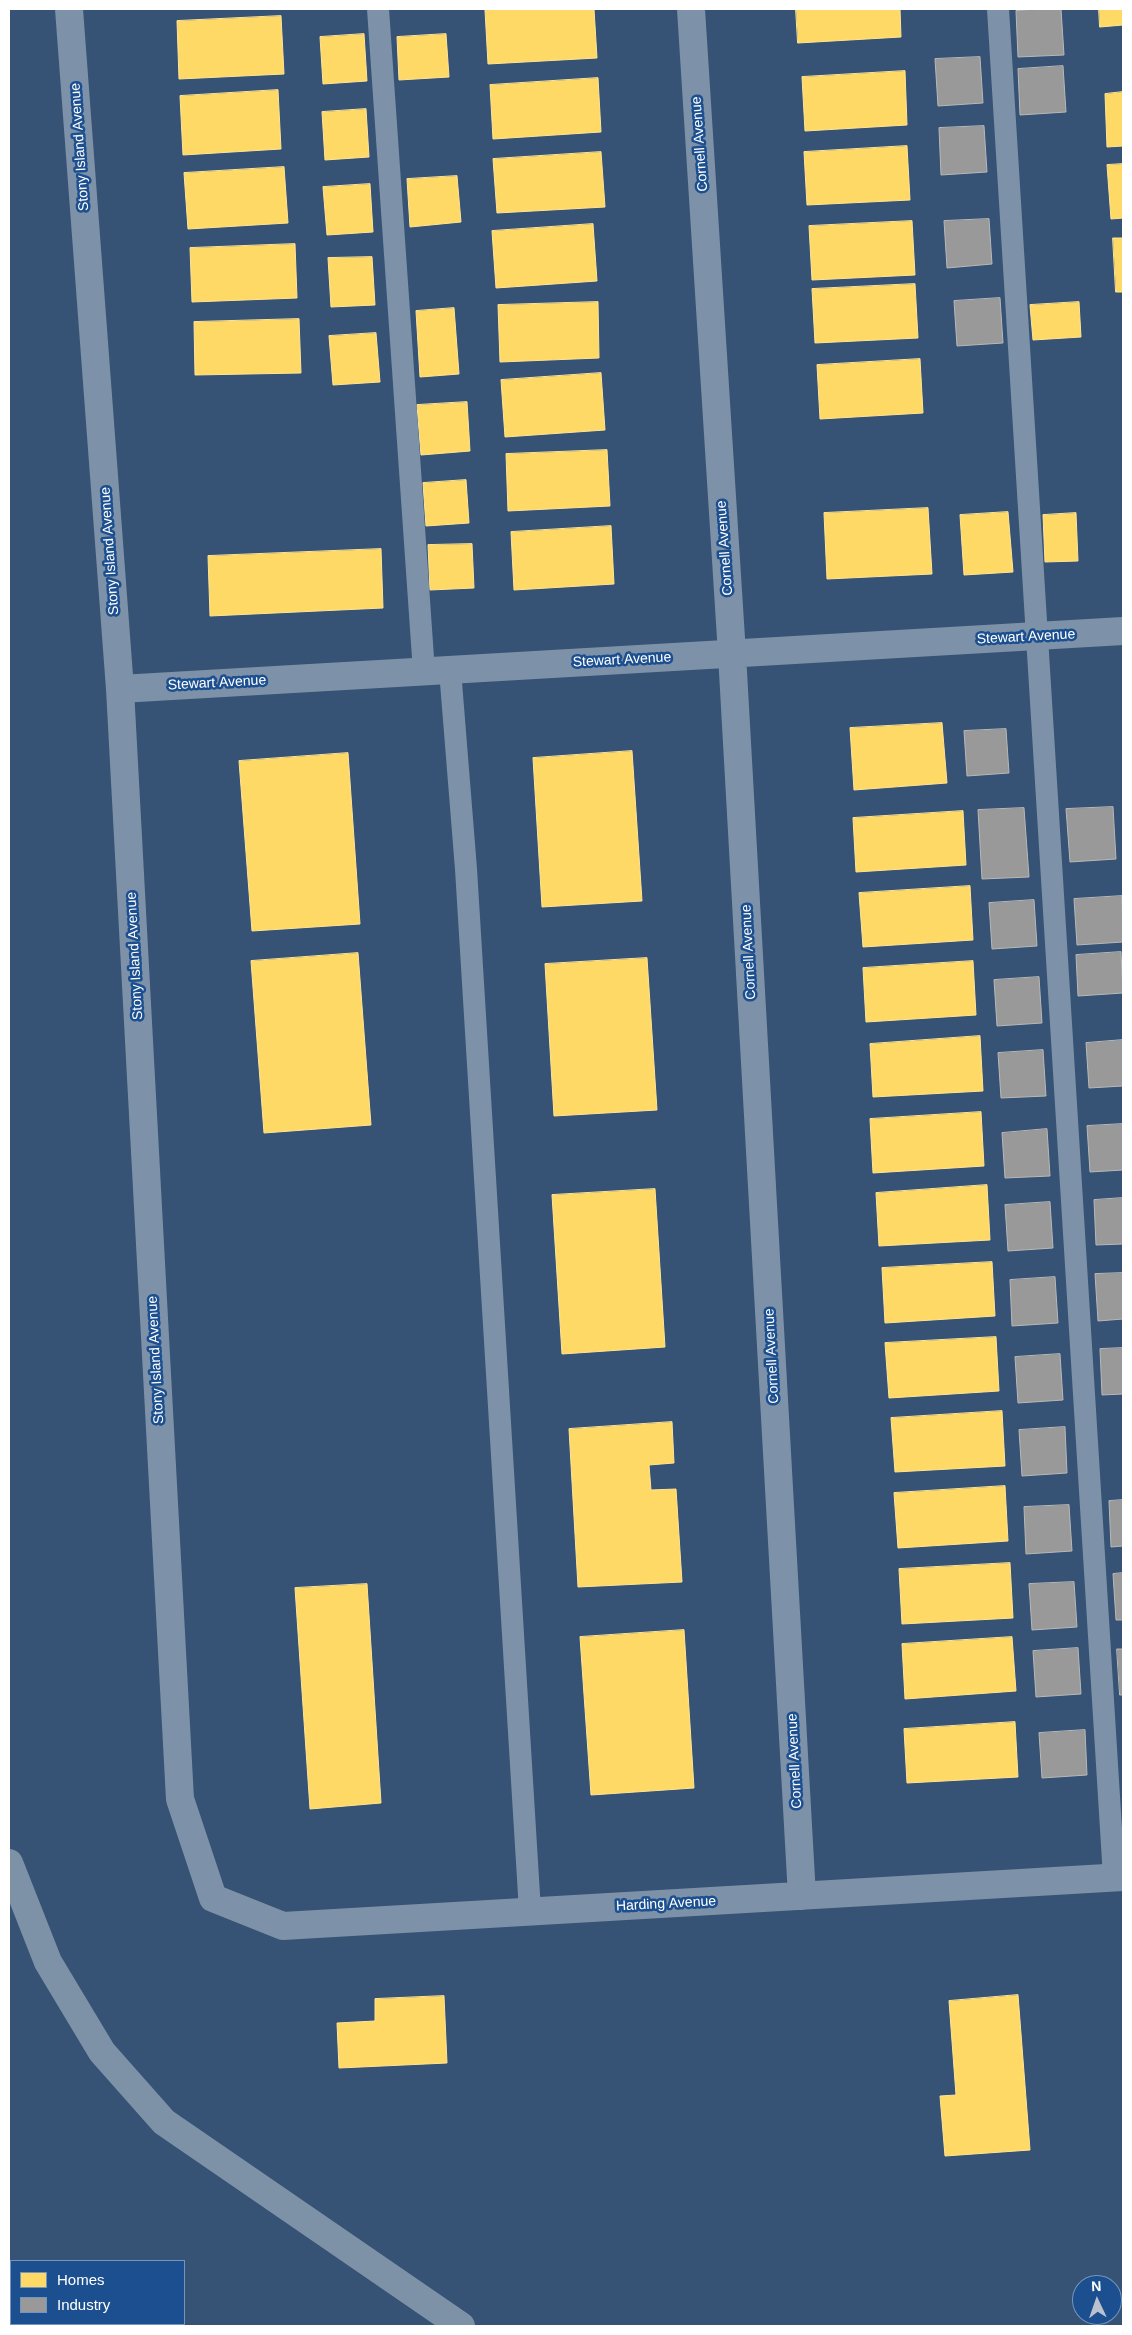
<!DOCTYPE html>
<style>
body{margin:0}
#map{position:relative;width:1132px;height:2335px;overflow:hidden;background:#365274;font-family:Helvetica,sans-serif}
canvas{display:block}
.frame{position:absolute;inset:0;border:10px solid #fff;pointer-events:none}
.legend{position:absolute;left:10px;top:2260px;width:175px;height:65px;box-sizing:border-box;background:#1b4f8f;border:1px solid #7695bc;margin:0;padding:6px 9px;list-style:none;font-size:15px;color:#fff}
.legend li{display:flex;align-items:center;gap:10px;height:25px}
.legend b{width:25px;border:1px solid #7695bc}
.north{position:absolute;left:1072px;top:2275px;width:50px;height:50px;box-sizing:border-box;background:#1b4f8f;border:1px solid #7695bc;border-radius:50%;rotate:357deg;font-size:14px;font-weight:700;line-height:20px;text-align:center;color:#fff}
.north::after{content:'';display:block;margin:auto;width:18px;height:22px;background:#b9c2ce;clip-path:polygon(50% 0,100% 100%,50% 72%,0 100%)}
</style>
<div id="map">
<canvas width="1132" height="2335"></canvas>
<div class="frame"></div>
<ul class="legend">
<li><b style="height:14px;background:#ffd966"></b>Homes</li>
<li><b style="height:14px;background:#999"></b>Industry</li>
</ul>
<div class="north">N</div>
</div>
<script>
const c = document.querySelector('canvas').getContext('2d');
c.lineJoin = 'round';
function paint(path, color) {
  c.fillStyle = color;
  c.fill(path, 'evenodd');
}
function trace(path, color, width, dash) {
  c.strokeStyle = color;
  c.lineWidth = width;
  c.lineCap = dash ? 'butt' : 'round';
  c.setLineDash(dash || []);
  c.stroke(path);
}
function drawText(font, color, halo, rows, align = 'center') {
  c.font = font + ' Helvetica,sans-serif';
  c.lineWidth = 5;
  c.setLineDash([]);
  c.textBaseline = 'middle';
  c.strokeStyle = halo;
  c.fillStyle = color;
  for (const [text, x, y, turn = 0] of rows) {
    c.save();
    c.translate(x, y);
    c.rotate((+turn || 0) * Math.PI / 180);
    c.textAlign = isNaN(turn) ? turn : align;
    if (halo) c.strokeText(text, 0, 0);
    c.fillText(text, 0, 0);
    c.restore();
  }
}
const homes = new Path2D(`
 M 508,9 L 594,9 L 597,58 L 488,64 L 485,10 Z
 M 796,9 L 900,9 L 901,37 L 798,43 Z
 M 1099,9 L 1123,9 L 1123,25 L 1100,27 Z
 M 281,16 L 284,74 L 179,79 L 177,21 Z
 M 364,34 L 367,81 L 323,84 L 320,37 Z
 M 446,34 L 449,77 L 399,80 L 397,37 Z
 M 905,71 L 907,125 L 805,131 L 802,77 Z
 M 598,78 L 601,132 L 493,139 L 490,85 Z
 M 278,90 L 281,149 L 183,155 L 180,96 Z
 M 1123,92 L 1123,146 L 1107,147 L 1105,94 Z
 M 366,109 L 369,157 L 325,160 L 322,112 Z
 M 907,146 L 910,200 L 807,205 L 804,152 Z
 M 601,152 L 605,207 L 497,213 L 493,159 Z
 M 1123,164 L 1123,218 L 1111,219 L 1107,165 Z
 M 284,167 L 288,223 L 188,229 L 184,173 Z
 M 457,176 L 461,222 L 410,227 L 407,179 Z
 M 370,184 L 373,232 L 327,235 L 323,187 Z
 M 912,221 L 915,275 L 812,280 L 809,226 Z
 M 593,224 L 597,281 L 496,288 L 492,231 Z
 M 1113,238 L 1123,238 L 1123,292 L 1116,292 Z
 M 295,244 L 297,298 L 192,302 L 190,248 Z
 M 372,257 L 375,305 L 331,307 L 328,258 Z
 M 915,284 L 918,338 L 815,343 L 812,289 Z
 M 598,302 L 599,358 L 500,362 L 498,305 Z
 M 1079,302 L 1081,337 L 1033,340 L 1030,305 Z
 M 454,308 L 459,374 L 420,377 L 416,311 Z
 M 299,319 L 301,373 L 195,375 L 194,322 Z
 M 376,333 L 380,382 L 333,385 L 329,336 Z
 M 920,359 L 923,413 L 820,419 L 817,365 Z
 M 601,373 L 605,430 L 505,437 L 501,380 Z
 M 467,402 L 470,451 L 421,455 L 417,405 Z
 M 607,450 L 610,506 L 508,511 L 506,454 Z
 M 466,480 L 469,523 L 426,526 L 423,483 Z
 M 928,508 L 932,574 L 827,579 L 824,513 Z
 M 1008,512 L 1013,572 L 964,575 L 960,515 Z
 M 1076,513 L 1078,561 L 1045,562 L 1043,515 Z
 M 611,526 L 614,584 L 514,590 L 511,532 Z
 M 472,544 L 474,588 L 430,590 L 428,545 Z
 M 381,549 L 383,608 L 210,616 L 208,556 Z
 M 942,723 L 947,783 L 854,790 L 850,728 Z
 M 632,751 L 642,901 L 542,907 L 533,758 Z
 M 348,753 L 360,924 L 252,931 L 239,761 Z
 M 963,811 L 966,865 L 856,872 L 853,818 Z
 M 970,886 L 973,940 L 863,947 L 859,893 Z
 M 358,953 L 371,1125 L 264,1133 L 251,961 Z
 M 647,958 L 657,1110 L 554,1116 L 545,964 Z
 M 973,961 L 976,1015 L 866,1022 L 863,968 Z
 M 980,1036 L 983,1091 L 873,1097 L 870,1044 Z
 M 981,1112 L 984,1166 L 873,1173 L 870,1119 Z
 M 987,1185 L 990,1240 L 879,1246 L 876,1193 Z
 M 655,1189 L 665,1347 L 562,1354 L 552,1195 Z
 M 992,1262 L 995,1316 L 885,1323 L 882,1268 Z
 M 996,1337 L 999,1391 L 889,1398 L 885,1343 Z
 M 1002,1411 L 1005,1466 L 895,1472 L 891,1418 Z
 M 672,1422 L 674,1463 L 649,1465 L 651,1490 L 676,1489 L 682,1582 L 578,1587 L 569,1429 Z
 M 1005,1486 L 1008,1541 L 898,1548 L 894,1493 Z
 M 1010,1563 L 1013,1618 L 902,1624 L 899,1569 Z
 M 367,1584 L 381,1803 L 310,1809 L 295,1588 Z
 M 684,1630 L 694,1788 L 591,1795 L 580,1637 Z
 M 1012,1637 L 1016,1691 L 905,1699 L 902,1644 Z
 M 1015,1722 L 1018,1777 L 907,1783 L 904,1729 Z
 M 1018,1995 L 1030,2150 L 945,2156 L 940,2096 L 956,2095 L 949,2001 Z
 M 444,1996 L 447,2063 L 339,2068 L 337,2023 L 375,2021 L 375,1999 Z`);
paint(homes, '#ffd966');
trace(homes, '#ffe494', 1);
const industry = new Path2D(`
 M 1061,9 L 1064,55 L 1018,57 L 1016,11 Z
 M 980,57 L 983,103 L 938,106 L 935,59 Z
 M 1063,66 L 1066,112 L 1020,115 L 1018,69 Z
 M 984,126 L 987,172 L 941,175 L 939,128 Z
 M 989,219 L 992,264 L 947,268 L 944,221 Z
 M 1000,298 L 1003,343 L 957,346 L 954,301 Z
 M 1006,729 L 1009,773 L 967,776 L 964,731 Z
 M 1113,807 L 1116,859 L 1070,862 L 1066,809 Z
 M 1024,808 L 1029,877 L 982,879 L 978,810 Z
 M 1122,896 L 1123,942 L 1077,945 L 1074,899 Z
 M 1034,900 L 1037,946 L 992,949 L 989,903 Z
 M 1121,952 L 1123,993 L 1078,996 L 1076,955 Z
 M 1039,977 L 1042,1023 L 997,1026 L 994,980 Z
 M 1123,1040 L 1123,1086 L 1089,1088 L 1086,1043 Z
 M 1043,1050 L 1046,1096 L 1001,1098 L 998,1053 Z
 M 1123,1124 L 1123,1170 L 1090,1172 L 1087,1126 Z
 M 1047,1129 L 1050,1176 L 1005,1178 L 1002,1133 Z
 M 1123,1198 L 1123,1244 L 1096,1245 L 1094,1200 Z
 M 1050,1202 L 1053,1248 L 1008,1251 L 1005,1205 Z
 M 1123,1273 L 1123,1319 L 1098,1321 L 1095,1274 Z
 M 1055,1277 L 1058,1323 L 1012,1326 L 1010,1280 Z
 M 1123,1348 L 1123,1394 L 1102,1395 L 1100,1349 Z
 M 1060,1354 L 1063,1400 L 1018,1403 L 1015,1357 Z
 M 1065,1427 L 1067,1473 L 1022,1476 L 1019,1430 Z
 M 1123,1500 L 1123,1546 L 1111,1547 L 1109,1501 Z
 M 1069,1505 L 1072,1551 L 1026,1554 L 1024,1507 Z
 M 1123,1573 L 1123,1620 L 1116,1620 L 1113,1574 Z
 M 1074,1582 L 1077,1627 L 1032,1630 L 1029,1584 Z
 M 1078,1648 L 1081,1694 L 1036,1697 L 1033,1651 Z
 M 1117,1649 L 1123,1649 L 1123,1695 L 1120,1695 Z
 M 1085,1730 L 1087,1775 L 1042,1778 L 1039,1733 Z`);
paint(industry, '#999');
trace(industry, '#b8b8b8', 1);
trace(new Path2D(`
 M 378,9 L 424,672
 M 998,9 L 1114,1877
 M 450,670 L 466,869 L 530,1911`), '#7d92a8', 22);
trace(new Path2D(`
 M 69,9 L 120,689 L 180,1799 L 213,1898 L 283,1926 L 1123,1877
 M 691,9 L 732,654 L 802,1896
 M 120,689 L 1123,631`), '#7d92a8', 28);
trace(new Path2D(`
 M 9,1863 L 48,1962 L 102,2052 L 164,2122 L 461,2326`), '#7e92a7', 28);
drawText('14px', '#fff', '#1b4f8f', [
 ["Cornell Avenue",700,144,-94],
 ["Stony Island Avenue",80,147,-94],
 ["Cornell Avenue",725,548,-94],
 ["Stony Island Avenue",110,551,-94],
 ["Stewart Avenue",1026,637,-3],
 ["Stewart Avenue",622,660,-3],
 ["Stewart Avenue",217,683,-3],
 ["Cornell Avenue",749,952,-93],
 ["Stony Island Avenue",135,956,-93],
 ["Cornell Avenue",772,1356,-93],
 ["Stony Island Avenue",156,1360,-93],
 ["Cornell Avenue",795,1761,-93],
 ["Harding Avenue",666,1904,-3]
]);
</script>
